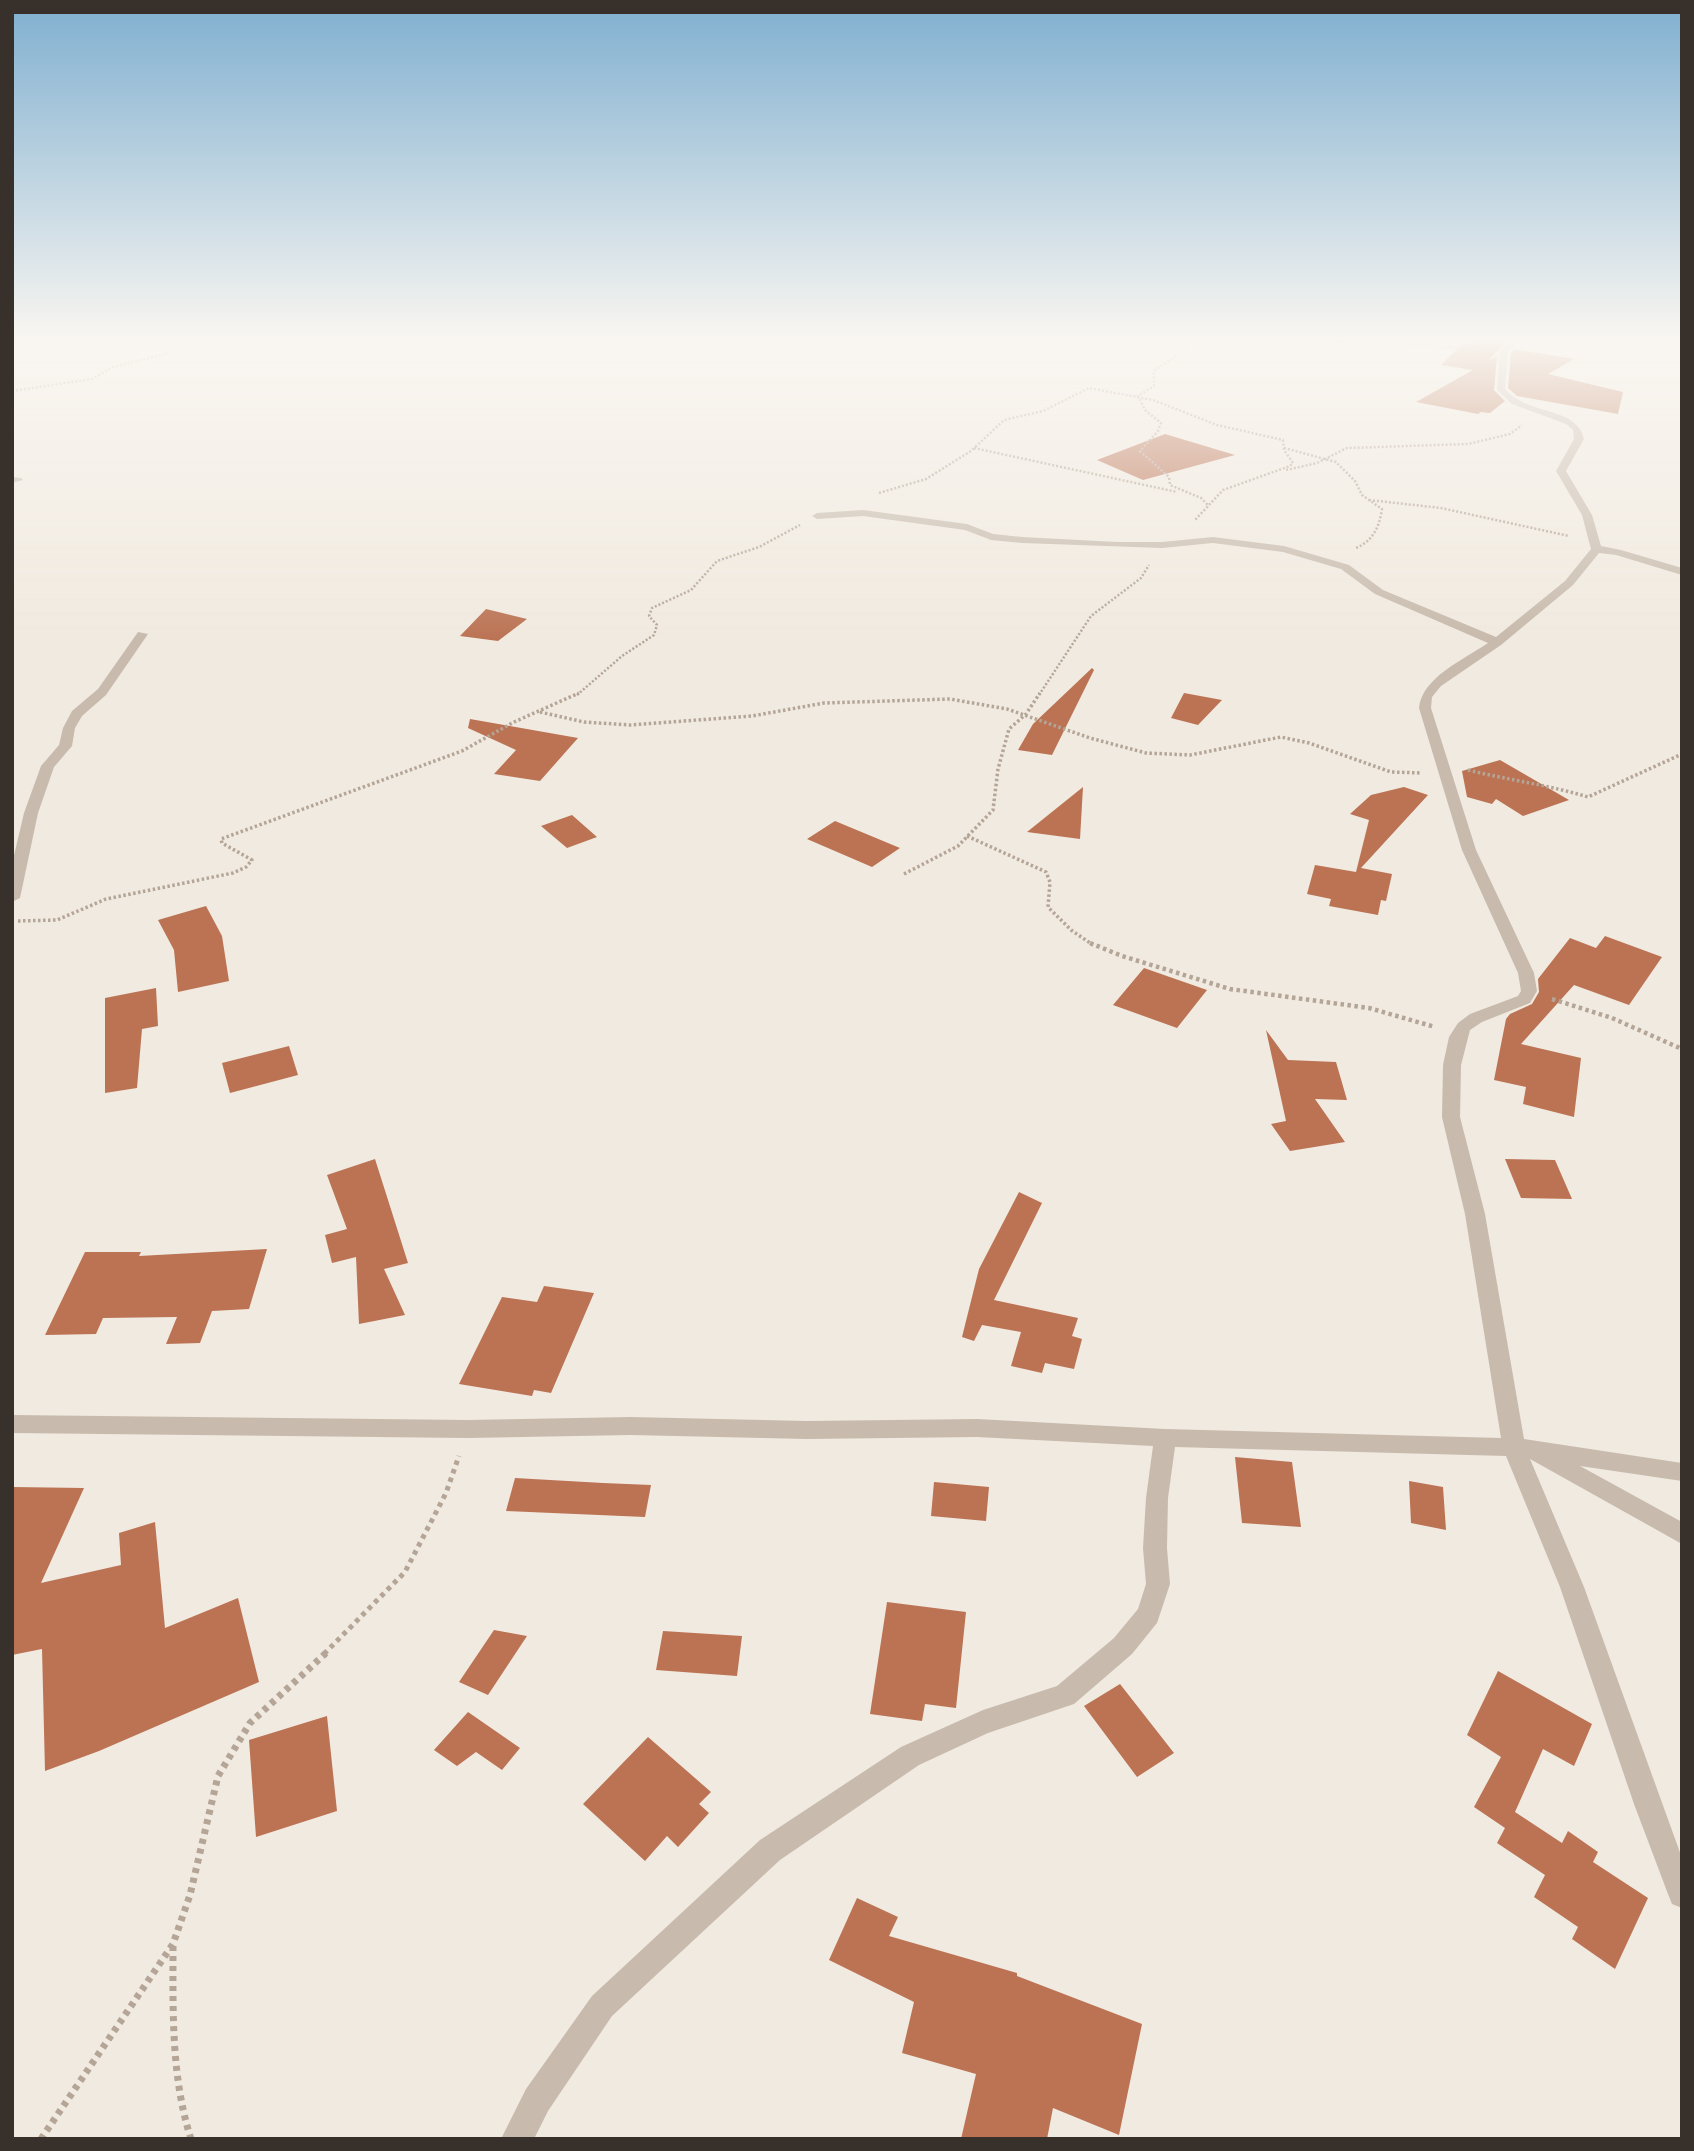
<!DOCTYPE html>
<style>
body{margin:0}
#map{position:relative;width:1694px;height:2151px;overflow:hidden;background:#f1eae0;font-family:Quicksand,sans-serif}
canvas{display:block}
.frame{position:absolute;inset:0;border:14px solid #37302b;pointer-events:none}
</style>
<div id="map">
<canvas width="1694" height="2151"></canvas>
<div class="frame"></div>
</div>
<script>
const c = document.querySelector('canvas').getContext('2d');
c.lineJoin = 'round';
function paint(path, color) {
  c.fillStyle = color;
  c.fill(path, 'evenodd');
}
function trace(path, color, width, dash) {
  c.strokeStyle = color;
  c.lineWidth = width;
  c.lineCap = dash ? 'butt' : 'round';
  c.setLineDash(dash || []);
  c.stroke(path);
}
paint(new Path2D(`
 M 1468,338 L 1510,338 L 1488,361 L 1497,356 L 1494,390 L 1505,401 L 1490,413 L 1481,412 L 1478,414 L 1416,402 L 1473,370 L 1441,365 Z
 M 1514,349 L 1574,359 L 1548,374 L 1623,392 L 1618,414 L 1517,396 L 1508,388 L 1511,353 Z
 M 1165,434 L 1235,455 L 1143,480 L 1097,460 Z
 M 486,609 L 527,619 L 498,641 L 460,636 Z
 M 1092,668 L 1094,670 L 1052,755 L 1018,750 L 1033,724 Z
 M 1184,693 L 1222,700 L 1198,725 L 1171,718 Z
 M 470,719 L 578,738 L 540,781 L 494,774 L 516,750 L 468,728 Z
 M 1500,760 L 1569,800 L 1523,816 L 1496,799 L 1492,804 L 1467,797 L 1462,771 Z
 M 1083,787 L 1080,839 L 1027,832 Z
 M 1404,787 L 1428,795 L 1361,868 L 1392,874 L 1386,901 L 1381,900 L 1378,915 L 1329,906 L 1331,899 L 1307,894 L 1315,865 L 1356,872 L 1369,820 L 1350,814 L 1371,795 Z
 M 572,815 L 597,837 L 567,848 L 541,826 Z
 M 835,821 L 900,848 L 872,867 L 807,839 Z
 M 206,906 L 222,936 L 229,981 L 178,992 L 174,950 L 158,920 Z
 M 1605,936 L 1662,957 L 1629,1005 L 1574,985 L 1521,1044 L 1581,1058 L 1574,1117 L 1523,1104 L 1526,1087 L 1494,1080 L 1506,1019 L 1510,1014 L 1532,1004 L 1539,992 L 1538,979 L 1570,938 L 1596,948 Z
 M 1144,968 L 1207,990 L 1177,1028 L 1113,1005 Z
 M 156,988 L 158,1026 L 142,1029 L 137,1088 L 105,1093 L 105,998 Z
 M 1266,1030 L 1288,1060 L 1336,1062 L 1347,1100 L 1315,1099 L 1345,1142 L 1290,1151 L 1271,1124 L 1286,1121 Z
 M 289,1046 L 298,1075 L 230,1093 L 222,1063 Z
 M 375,1159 L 408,1263 L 384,1269 L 405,1315 L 359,1324 L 356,1257 L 332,1263 L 325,1235 L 347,1229 L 327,1175 Z
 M 1505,1159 L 1555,1160 L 1572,1199 L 1521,1198 Z
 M 1019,1192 L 1042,1203 L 994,1300 L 1078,1318 L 1072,1336 L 1082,1339 L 1074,1369 L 1045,1363 L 1042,1373 L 1011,1366 L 1021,1332 L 982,1325 L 974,1341 L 962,1337 L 979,1269 Z
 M 267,1249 L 249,1309 L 212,1311 L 200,1343 L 166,1344 L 177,1317 L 103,1318 L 96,1334 L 45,1335 L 85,1252 L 141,1252 L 139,1256 Z
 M 544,1286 L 594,1293 L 551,1393 L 534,1390 L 532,1396 L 459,1384 L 502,1297 L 537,1302 Z
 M 1235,1457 L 1292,1462 L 1301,1527 L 1242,1523 Z
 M 515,1478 L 603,1483 L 651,1485 L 645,1517 L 506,1511 Z
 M 1409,1481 L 1443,1487 L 1446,1530 L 1411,1523 Z
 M 934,1482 L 989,1487 L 986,1521 L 931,1516 Z
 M 12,1487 L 84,1488 L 41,1583 L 121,1565 L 119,1533 L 155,1522 L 165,1628 L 238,1598 L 259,1682 L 99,1751 L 45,1771 L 42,1649 L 12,1655 Z
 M 887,1602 L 966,1612 L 956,1708 L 925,1704 L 922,1721 L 870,1714 Z
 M 494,1630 L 527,1636 L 488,1695 L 459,1682 Z
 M 663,1631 L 742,1636 L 737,1676 L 656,1670 Z
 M 1498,1671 L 1592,1724 L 1574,1766 L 1543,1749 L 1515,1812 L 1562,1843 L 1568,1831 L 1598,1852 L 1593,1862 L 1648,1898 L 1615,1969 L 1572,1939 L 1578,1927 L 1534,1897 L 1545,1875 L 1497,1843 L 1505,1828 L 1474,1807 L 1501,1757 L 1467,1735 Z
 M 1120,1684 L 1174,1753 L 1137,1777 L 1084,1706 Z
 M 468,1712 L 520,1748 L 502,1770 L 476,1752 L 457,1766 L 434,1750 Z
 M 327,1716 L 337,1811 L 256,1837 L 249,1740 Z
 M 648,1737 L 711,1792 L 699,1804 L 709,1813 L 678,1847 L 667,1836 L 645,1861 L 583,1804 Z
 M 857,1898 L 898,1917 L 889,1936 L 1017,1973 L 1017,1976 L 1142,2024 L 1119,2135 L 1053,2108 L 1047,2139 L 961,2139 L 976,2074 L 902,2053 L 914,2002 L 829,1960 Z`), '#bb7354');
trace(new Path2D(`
 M 1190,338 L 1186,349 L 1154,371 L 1154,386 L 1138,396 L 1145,410 L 1161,423 L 1158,431 L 1140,451 L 1169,477 L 1170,485 L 1201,498 L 1209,506
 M 1283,338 L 1485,349
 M 12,391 L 92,379 L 113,367 L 170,353
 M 974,448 L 1177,492
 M 1284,448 L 1336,462 L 1355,481 L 1362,495 L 1382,509 C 1379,527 1374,540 1356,548
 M 1286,470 L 1317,463 L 1347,448 L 1468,444 L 1510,434 L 1522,425
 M 879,493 L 926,479 L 971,451 L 1004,420 L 1043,411 L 1089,388 L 1153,400 L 1217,425 L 1283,440 L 1284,450 L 1293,463 L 1290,466 L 1223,490 L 1195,520
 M 1369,500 L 1441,508 L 1569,536
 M 577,695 L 622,656 L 654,635 L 657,625 L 649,616 L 652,608 L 691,590 L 717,561 L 759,547 L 800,525
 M 1039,695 L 1091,616 L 1141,578 L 1149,565`), '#b4a597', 2.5, [2, 2]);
trace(new Path2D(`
 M 540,712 L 584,722 L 630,725 L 752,716 L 824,703 L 950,699 L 1007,709 L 1090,738 L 1146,753 L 1190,755 L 1281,737 L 1309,743 L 1391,772 L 1421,773
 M 1468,770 C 1508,780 1549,785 1588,797 L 1682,754
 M 967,836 L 1046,872 L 1050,882 L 1048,907 L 1071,930 L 1093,945
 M 904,874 L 958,846 L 993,810 L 998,769 L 1009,729 L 1026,714 L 1040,693
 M 18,921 L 57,920 L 106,899 L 233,873 L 246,867 L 252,860 L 222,843 L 221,839 L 462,751 L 514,722 L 579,693`), '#b4a597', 3.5, [2.5, 2.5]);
trace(new Path2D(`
 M 1090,943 L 1122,956 L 1230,989 L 1369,1008 L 1435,1027
 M 1552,999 L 1612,1018 L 1682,1049`), '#b4a597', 4.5, [3.5, 3.5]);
trace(new Path2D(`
 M 324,1654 L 405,1572 L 446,1493 L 459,1456`), '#b4a597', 5, [4.5, 4.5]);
trace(new Path2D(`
 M 173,1946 C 173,2011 171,2077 191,2139
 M 41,2139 L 173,1944 L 190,1895 L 218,1776 L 250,1723 L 326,1653`), '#b4a597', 7, [5, 5]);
paint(new Path2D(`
 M 179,338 L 222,338 L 218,340 L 183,340 Z
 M 1514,338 L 1522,338 L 1508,352 L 1505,389 C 1509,393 1514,398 1519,400 C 1540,413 1578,411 1584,439 L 1566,471 L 1592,515 L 1601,546 L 1621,550 L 1682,568 L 1682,575 L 1616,555 L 1599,553 L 1573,585 L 1501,645 L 1441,686 L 1432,697 L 1431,708 L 1476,850 L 1534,973 L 1537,991 L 1530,1003 L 1482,1022 L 1470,1030 L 1461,1065 L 1460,1117 L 1485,1214 L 1524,1439 L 1682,1463 L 1682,1481 L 1580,1466 L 1682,1522 L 1682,1544 L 1530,1459 L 1584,1587 L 1682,1858 L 1682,1908 L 1672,1904 L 1668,1894 L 1634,1804 L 1560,1587 L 1506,1456 L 1175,1447 L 1168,1498 L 1167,1548 L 1170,1584 L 1157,1623 L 1132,1654 L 1074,1704 L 988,1733 L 919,1765 L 780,1860 L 612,2016 L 548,2111 L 534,2139 L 501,2139 L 526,2089 L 592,1996 L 760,1840 L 901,1747 L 983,1710 L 1057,1686 L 1114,1638 L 1138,1609 L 1146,1584 L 1143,1548 L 1146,1498 L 1153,1446 L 977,1437 L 807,1439 L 631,1435 L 468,1438 L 12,1433 L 12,1415 L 468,1420 L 631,1417 L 807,1421 L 977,1419 L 1165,1429 L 1501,1438 L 1465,1214 L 1442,1117 L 1443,1065 L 1449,1037 L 1458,1023 L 1470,1014 L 1518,996 L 1521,991 L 1518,973 L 1462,850 L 1419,708 C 1422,677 1465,659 1488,643 L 1375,594 L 1341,569 L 1283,552 L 1213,543 L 1162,548 L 1022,543 L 991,540 L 965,530 L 863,516 L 817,519 L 812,516 L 817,513 L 863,510 L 967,524 L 993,534 L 1022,537 L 1117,542 L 1162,542 L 1213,537 L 1284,546 L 1349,565 L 1383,590 L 1496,637 L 1565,581 L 1591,549 L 1582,515 L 1556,471 L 1574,439 L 1573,430 L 1566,424 L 1512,404 L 1497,390 L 1500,351 Z
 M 12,477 L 21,478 L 23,480 L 12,483 Z
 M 138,632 L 148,634 L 106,695 L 82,716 L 75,728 L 72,746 L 54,767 L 38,813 L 20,898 L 12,902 L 12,864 L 24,813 L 41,766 L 59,745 L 63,728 L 72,711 L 98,689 Z`), '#c8bbad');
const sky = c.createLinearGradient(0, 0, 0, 639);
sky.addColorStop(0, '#7fafd0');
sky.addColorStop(0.53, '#f9f6f1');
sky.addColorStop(1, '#f9f6f100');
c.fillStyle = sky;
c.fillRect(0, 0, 1694, 639);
</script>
